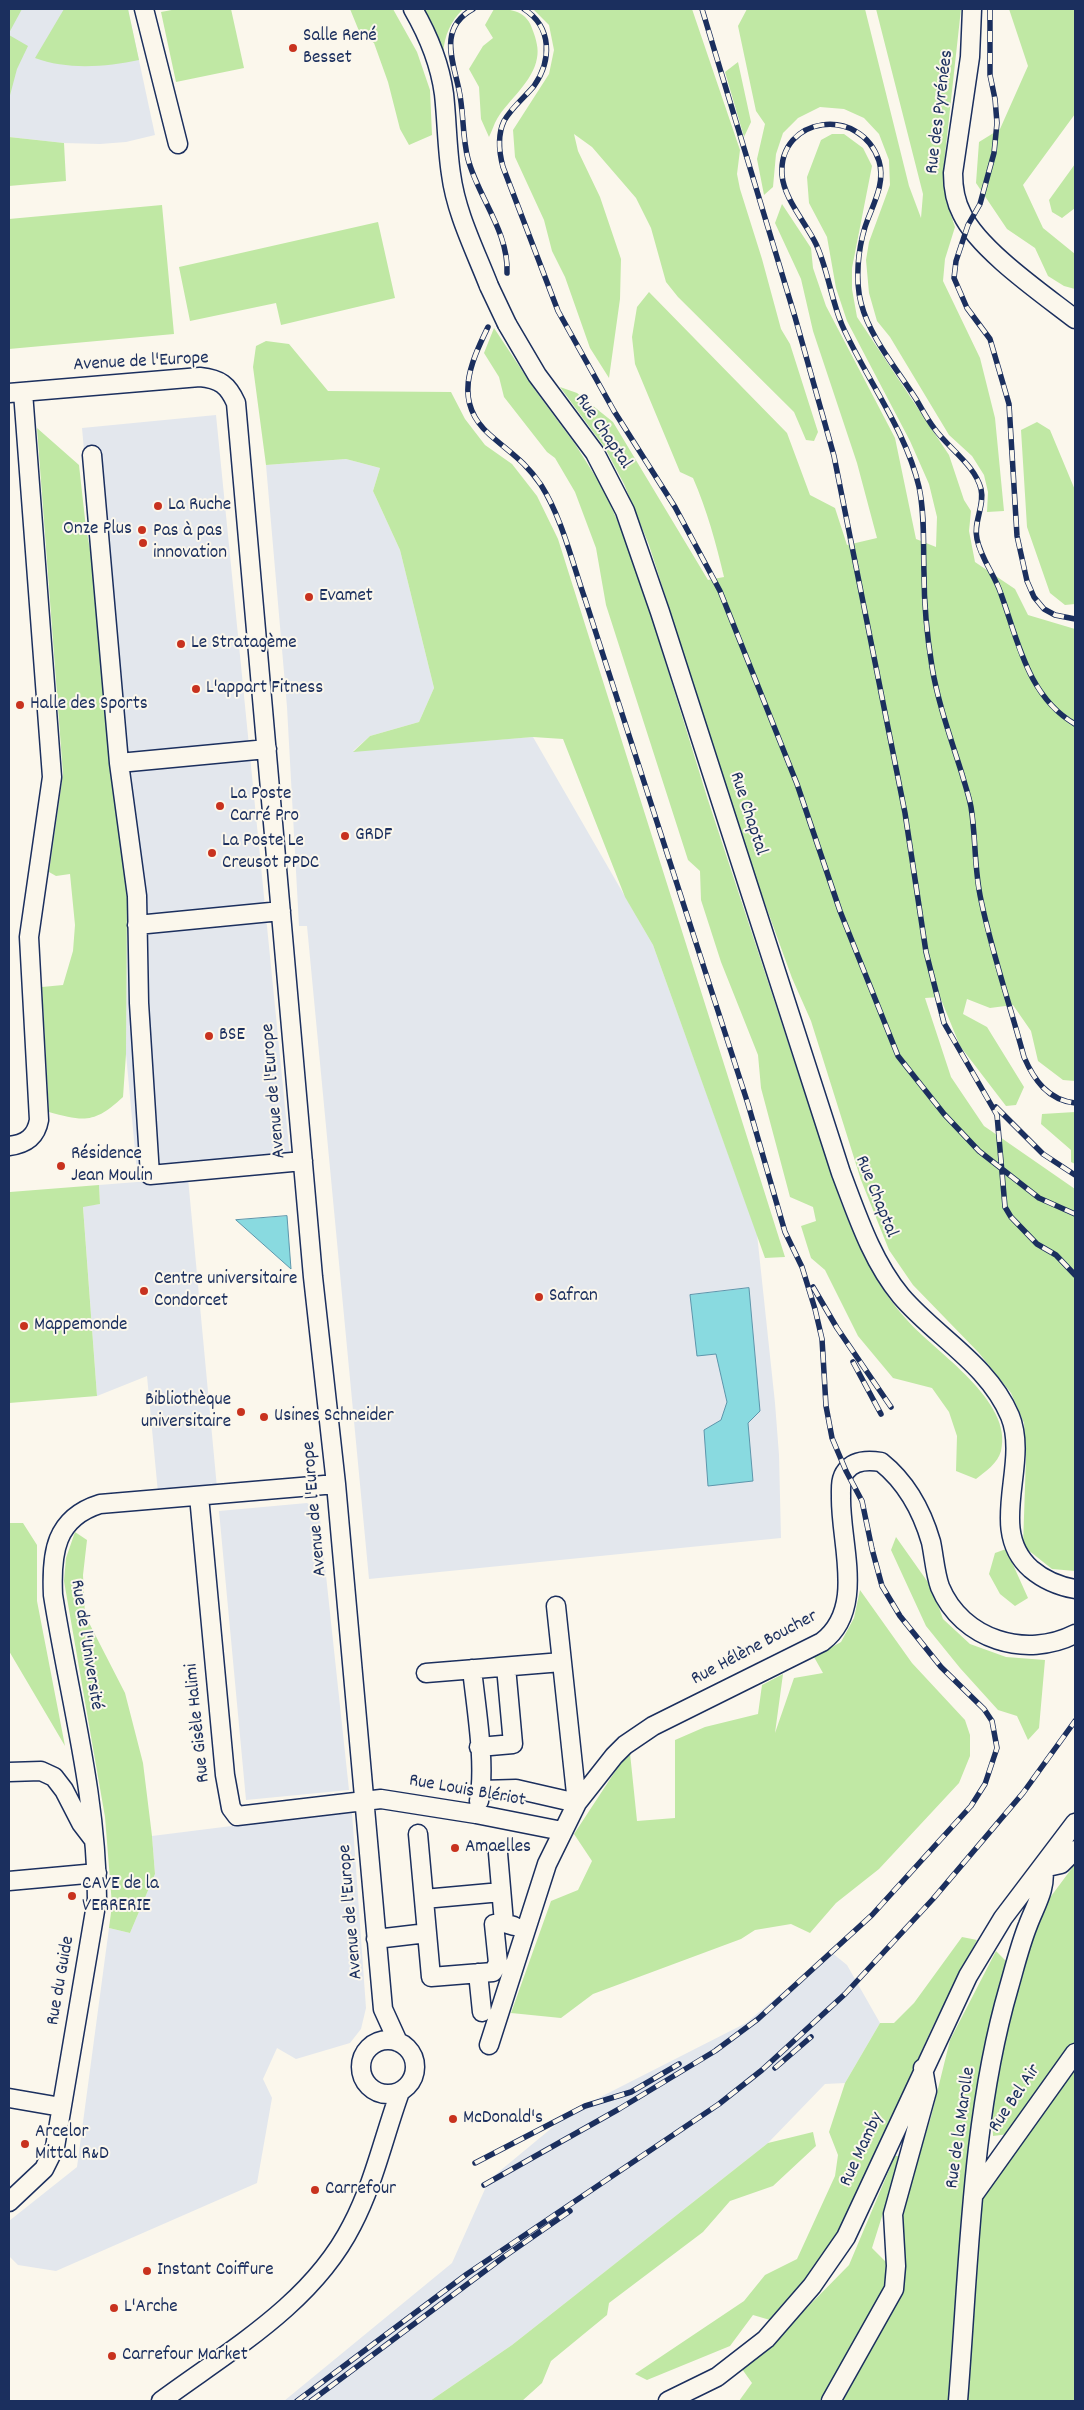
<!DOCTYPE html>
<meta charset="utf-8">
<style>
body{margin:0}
#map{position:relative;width:1084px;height:2410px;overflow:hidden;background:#fbf7ec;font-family:Dekko,sans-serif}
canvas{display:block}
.frame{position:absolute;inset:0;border:10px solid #1b2f5e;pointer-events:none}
</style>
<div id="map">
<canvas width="1084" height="2410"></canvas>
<div class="frame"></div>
</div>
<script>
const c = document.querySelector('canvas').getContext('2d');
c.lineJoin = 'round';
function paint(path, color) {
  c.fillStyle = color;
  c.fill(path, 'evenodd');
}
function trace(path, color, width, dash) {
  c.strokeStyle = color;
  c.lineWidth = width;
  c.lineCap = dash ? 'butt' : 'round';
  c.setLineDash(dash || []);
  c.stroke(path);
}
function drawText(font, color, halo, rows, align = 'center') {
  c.font = font + ' Dekko,sans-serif';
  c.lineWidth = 4;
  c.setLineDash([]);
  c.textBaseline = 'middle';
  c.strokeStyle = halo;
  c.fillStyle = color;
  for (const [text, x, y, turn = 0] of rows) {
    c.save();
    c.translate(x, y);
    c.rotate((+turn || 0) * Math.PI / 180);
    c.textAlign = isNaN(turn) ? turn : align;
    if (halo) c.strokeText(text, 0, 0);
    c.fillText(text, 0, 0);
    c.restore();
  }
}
paint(new Path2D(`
 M 9,9 L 128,9 L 155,135 L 126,142 L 100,144 L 64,143 L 9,137 Z
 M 216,415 L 290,1157 L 137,1172 L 126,1054 L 127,896 L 112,760 L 82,428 Z
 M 346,459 L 380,468 L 373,491 L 400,550 L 434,688 L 419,722 L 370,736 L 353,751 L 533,737 L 653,945 L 757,1234 L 775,1403 L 779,1455 L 781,1538 L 369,1579 L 307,926 L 299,926 L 287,707 L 266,465 Z
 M 188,1178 L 217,1488 L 158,1493 L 147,1376 L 97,1396 L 83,1206 L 100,1204 L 99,1185 Z
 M 307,1503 L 319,1510 L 349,1790 L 246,1800 L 219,1511 Z
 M 352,1813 L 366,2008 L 361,2029 L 350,2043 L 296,2059 L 277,2048 L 263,2079 L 272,2098 L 257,2183 L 56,2271 L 18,2265 L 9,2256 L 9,2221 L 77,2167 L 109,1928 L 130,1933 L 155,1874 L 152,1836 L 295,1818 Z
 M 831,1952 L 847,1965 L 880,2023 L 845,2083 L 825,2084 L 768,2143 L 512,2345 L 430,2401 L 284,2401 L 452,2263 L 489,2180 L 571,2112 L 746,2023 Z`), '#e3e7ed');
paint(new Path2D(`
 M 9,9 L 22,9 L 9,33 Z
 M 64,9 L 128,9 L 139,60 C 106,67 67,70 35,58 Z
 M 177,9 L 231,9 L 244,68 L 176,82 L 161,12 Z
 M 350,9 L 393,9 L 417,52 L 430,90 L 432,135 L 409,145 L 400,129 L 388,82 L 374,43 L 359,31 Z
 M 424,9 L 463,9 C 450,22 445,35 443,53 Z
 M 494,9 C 513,9 527,11 533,31 C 536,39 539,49 537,58 C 533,82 509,99 497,119 C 494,124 492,131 489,137 L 481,119 L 479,87 L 469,69 L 483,46 L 493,38 L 485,25 Z
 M 533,9 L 692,9 L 740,150 L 737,174 L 740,189 L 762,259 L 781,329 L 790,344 L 818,432 L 814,441 L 806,440 L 794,412 L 678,297 L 666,282 L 651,228 L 636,198 L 592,147 L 574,134 L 578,151 L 600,197 L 621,259 L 620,299 L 609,378 L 590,348 L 565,277 L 552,251 L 544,220 L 515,157 L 513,130 L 549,74 L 554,50 L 549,25 Z
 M 747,9 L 865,9 L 909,186 L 921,218 L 923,194 L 876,9 L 961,9 L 943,173 L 946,200 L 955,227 L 945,259 L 943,281 L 980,358 L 995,418 L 1004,511 L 987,512 L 988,492 L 984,475 L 972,456 L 949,435 L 890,337 L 877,321 L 869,293 L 866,260 L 869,242 L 890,185 L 889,160 L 879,134 L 864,118 L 844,109 L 820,107 L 798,118 L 783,133 L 776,154 L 773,187 L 764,195 L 757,159 L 765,124 L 756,111 L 738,26 Z
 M 1009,9 L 1075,9 L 1075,114 L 1023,185 L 1043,228 L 1075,254 L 1075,289 L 1064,286 L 1048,276 L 1035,248 L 1007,229 L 976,183 L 979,142 L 1000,129 L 1028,66 Z
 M 9,35 L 28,46 L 17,69 L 9,99 Z
 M 738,62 L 751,122 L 744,137 L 725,72 Z
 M 832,134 L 844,134 L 863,148 L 872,166 L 852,268 L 852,289 L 857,317 L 949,455 L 964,500 L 971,511 L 969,531 L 975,562 L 1015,589 L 1028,615 L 1075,629 L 1075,1081 L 1063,1080 L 1038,1061 L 1031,1031 L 1013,1005 L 990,1008 L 967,999 L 963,1014 L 987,1027 L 1024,1087 L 1016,1105 L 1006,1106 L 960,1046 L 940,997 L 925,998 L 951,1077 L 984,1126 L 1075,1189 L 1075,1571 L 1052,1569 L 1023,1546 L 1026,1457 L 1024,1423 L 1011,1393 L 979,1353 L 913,1285 L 889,1250 L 861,1180 L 811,1021 L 792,978 L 756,879 L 649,545 L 624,484 L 605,448 L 560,387 L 577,393 L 613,422 L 708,580 L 724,577 C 716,543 707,510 693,478 L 680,472 L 635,364 L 632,337 L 637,307 L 649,292 L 787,433 L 810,495 L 835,508 L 847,545 L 877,538 L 857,463 L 813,331 L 801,279 L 775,223 L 782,204 L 811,248 L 813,268 L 826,306 L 895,438 L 916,539 L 936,547 L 937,517 L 929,484 L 910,441 L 847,321 L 836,288 L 827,237 L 809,203 L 807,177 L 821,140 Z
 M 9,137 L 64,143 L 66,181 L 9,186 Z
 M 1075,164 L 1075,208 L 1062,218 L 1052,212 L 1049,200 Z
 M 162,205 L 174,334 L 9,349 L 9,219 Z
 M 378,222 L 395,298 L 281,325 L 276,303 L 190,321 L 179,267 Z
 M 494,328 L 535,390 L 575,444 L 604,490 L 633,557 L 707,797 L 839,1197 C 856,1241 875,1285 907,1320 C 935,1352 1014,1401 1001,1451 C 998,1463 985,1472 976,1479 L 956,1471 L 957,1436 L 949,1412 L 932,1388 L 893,1378 L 858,1336 L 825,1270 L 811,1258 L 801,1226 L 816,1221 L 813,1207 L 790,1197 L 761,1088 L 758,1055 L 721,962 L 701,900 L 700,871 L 688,860 L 606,605 L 596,548 L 575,492 L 555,458 L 547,452 L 504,397 L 499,377 L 484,353 Z
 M 266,341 L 289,344 L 328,391 L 451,392 L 465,419 L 485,445 L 512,464 L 537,496 L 558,539 L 785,1257 L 765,1258 L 653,945 L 625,897 L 563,739 L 533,737 L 353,752 L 370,736 L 419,722 L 434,688 L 400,550 L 373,491 L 380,468 L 346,459 L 266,465 L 253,367 L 256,346 Z
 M 1037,422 L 1050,430 L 1075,490 L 1075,604 L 1065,605 L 1050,593 L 1027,527 L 1021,430 Z
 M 37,428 L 79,465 L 86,528 L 95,576 L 112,760 L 127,896 L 126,1054 L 123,1097 C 95,1123 85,1122 49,1112 L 42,987 L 63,985 L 73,951 L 75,925 L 70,874 L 56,876 L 49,872 L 63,774 Z
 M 1075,1112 L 1075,1164 L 1071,1162 L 1071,1150 L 1041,1124 L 1042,1114 Z
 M 9,1174 L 10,1192 L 99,1185 L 100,1204 L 83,1207 L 97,1396 L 9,1403 Z
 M 9,1523 L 23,1523 L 37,1545 L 37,1601 L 65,1746 L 9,1651 Z
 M 75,1532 L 87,1540 L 83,1575 L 85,1615 L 125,1693 L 143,1763 L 152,1836 L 155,1874 L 130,1933 L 109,1928 L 112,1905 L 105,1817 L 64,1581 L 66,1558 Z
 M 896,1537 L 932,1588 L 943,1619 L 970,1644 L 1006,1657 L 1045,1660 L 1039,1728 L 1028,1740 L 1017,1716 L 998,1710 L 960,1668 L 926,1626 L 891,1550 Z
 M 1006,1549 L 1028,1598 L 1015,1606 L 1000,1594 L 989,1574 L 995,1553 Z
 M 860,1590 L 912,1663 L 965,1720 L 970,1735 L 970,1756 L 959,1783 L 879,1869 L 836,1903 L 810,1933 L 791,1924 L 755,1930 L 741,1939 L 593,1994 L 561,2018 L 511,2013 L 551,1901 L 578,1890 L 592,1861 L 574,1834 L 620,1764 L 630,1753 L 637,1821 L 675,1818 L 675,1740 L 705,1727 L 758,1714 L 762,1685 L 783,1674 L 775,1733 L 794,1678 L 823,1673 L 814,1657 L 841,1642 L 854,1618 Z
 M 1075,1864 L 1075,2044 L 1058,2062 L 1009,2134 L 993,2136 L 992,2112 L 1001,2058 L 1020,1971 L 1046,1903 Z
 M 962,1937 L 977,1940 L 932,2028 L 840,2231 L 808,2281 L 770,2320 L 753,2315 L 730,2346 L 647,2380 L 635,2374 L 744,2301 L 765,2275 L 797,2259 L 835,2176 L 838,2155 L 829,2132 L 845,2083 L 880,2023 L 894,2023 L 914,2003 Z
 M 996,1951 L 1006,1961 L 981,2084 L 951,2401 L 839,2401 L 897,2299 L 900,2214 L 931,2117 L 950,2040 Z
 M 1075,2063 L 1075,2401 L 966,2401 L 979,2211 L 984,2192 Z
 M 813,2132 L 816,2146 L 773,2186 L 730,2201 L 703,2232 L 609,2303 L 607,2315 L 551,2361 L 542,2383 L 522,2401 L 430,2401 L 512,2345 L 768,2143 Z
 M 895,2156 L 901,2156 L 872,2248 L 887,2263 L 887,2285 L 823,2401 L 739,2401 L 752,2383 L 742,2369 L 789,2326 L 849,2265 Z`), '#c0e8a4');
const water = new Path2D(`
 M 287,1216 L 291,1269 L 236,1220 Z
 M 749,1288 L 760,1411 L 748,1423 L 753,1481 L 708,1486 L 704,1430 L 721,1420 L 727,1402 L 716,1354 L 697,1356 L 690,1295 Z`);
paint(water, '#89dae0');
trace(water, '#5d96ac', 1);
const minor = new Path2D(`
 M 144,9 L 178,144
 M 413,9 C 428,35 440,64 444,94 C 447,121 447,148 451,174 C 456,213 475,250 489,286
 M 972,9 L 970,57 L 953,173 C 953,187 955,201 962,214 C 979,250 1043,294 1075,319
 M 507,324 L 537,375 L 595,453 L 625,511 L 660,612 L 841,1173 C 857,1215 872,1261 901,1296 C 936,1337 988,1364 1010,1416 C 1030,1465 986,1529 1031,1569 C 1044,1580 1058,1586 1075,1589
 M 9,393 L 200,377 C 220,379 228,385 236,403 L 313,1277 L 336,1484 L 383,2009 L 398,2042
 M 92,455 L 119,763
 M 267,749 L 119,763 L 137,896 L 139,1003 L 150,1175 L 303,1161
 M 137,925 L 281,911
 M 9,1146 C 26,1144 36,1137 39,1120 L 29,937 L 52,777 L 23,392
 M 199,1496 L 225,1775 L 231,1808 L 237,1816 L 381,1799 L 476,1814 L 562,1831
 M 472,1669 C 476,1708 486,1764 479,1801
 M 426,1673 L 562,1662
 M 479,1747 L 513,1744 L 506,1667
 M 9,1772 L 41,1771 L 54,1777 L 64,1790 L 81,1823 L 94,1840
 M 481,1790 L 516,1789 L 577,1803 L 556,1606
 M 418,1834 L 431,1977 L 493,1972 L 498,1963 L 494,1924 L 504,1923
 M 498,1853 L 504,1923 L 514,1926
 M 1043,1868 L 1061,1864 L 1075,1850
 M 9,1881 L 97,1873
 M 424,1899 L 501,1892
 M 376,1939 L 427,1933
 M 478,1973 L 482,2012
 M361 2067a27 27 0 1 1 54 0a27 27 0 1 1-54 0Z
 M 489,2045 L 547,1864 L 577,1803 L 614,1756 L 625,1745 L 653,1726 L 822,1642 C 866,1609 840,1543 841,1497 C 841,1489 840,1478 846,1471 C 854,1460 869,1460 881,1462 C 906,1482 922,1511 931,1542 C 934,1556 935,1573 940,1587 C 962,1640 1026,1659 1075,1634
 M 9,2098 L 61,2107
 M 975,2193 L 1075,2053
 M 9,2202 L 44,2169 L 55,2147 L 97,1899 C 97,1796 69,1696 53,1595 C 51,1553 55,1518 100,1504 L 336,1484
 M 161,2401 C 230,2350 312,2304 352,2225 C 374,2183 384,2136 400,2092
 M 668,2401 L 717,2377 L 766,2339 L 812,2286 L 846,2237 L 968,1976 L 1003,1918 L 1075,1823
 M 831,2401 L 894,2289 L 896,2266 L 893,2214 L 927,2091 L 923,2068
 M 958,2401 C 969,2266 971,2117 1009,1987 C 1015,1966 1020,1945 1028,1925 C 1035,1906 1047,1888 1043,1868`);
trace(minor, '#1b2f5e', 21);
trace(minor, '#fbf7ec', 18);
const rail = new Path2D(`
 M 473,9 C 438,28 453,61 459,90 C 464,113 462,136 468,159 C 478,197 509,232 507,273
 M 524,9 C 552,27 552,60 534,86 C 524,98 512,107 504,121 C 497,136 499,152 503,167 L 558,311 L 614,411 L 675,507 L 720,591 L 797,784 L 840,911 L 898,1056 L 944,1114 L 979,1151 L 1039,1198 L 1075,1214
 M 702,9 L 795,317 L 834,456 L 905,813 L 926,952 L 944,1023 L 997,1115 L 1005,1207 L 1011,1217 L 1037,1244 L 1056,1255 L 1075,1275
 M 990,9 L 990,75 L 995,99 L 997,123 L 994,153 L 980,204 L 968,225 L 956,261 L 954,278 L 967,308 L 990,339 L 1009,404 L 1017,536 L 1027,581 L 1034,597 L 1044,609 L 1055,615 L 1075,619
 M 1075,724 C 1028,697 1018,641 1001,594 C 995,575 981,559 977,539 C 973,522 985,506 981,489 C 975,465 948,448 934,428 C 927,419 922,409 916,399 C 897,369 870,338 861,303 C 855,280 858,250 865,227 C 872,206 886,184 879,161 C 861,105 778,116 782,175 C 784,199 806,223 816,244 C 828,270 831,299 842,325 C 866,379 906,430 919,487 C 925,515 923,545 924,573 C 924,604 927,636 932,667 C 938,703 951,739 962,774 C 965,785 969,796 971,807 C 976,838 974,869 981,900 C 992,953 1010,1005 1024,1057 C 1034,1080 1048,1100 1075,1103
 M 996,1107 L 1043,1154 L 1075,1175
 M 813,1287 L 837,1328 L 891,1407
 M 853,1362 L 881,1414
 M 775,2068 L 811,2037
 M 475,2163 L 585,2106 L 631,2092 L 679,2064
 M 484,2185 L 619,2109 L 715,2051 L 758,2019 L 872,1915 L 971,1806 L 985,1784 L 997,1748 L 992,1721 L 984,1709 L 941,1667 L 900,1616 L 882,1586 L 872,1549 L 862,1501 L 846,1471 L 832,1438 L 826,1406 L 822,1339 L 815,1309 L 802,1267 L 785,1232 L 748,1104 L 585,599 C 572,562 562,518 541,485 C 524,460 510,453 489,434 C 453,402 470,364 488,327
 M 297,2401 L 467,2274 L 719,2104 L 762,2070 L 845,1994 L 933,1899 L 1023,1793 L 1075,1721
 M 311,2401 L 505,2256 L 570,2211`);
trace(rail, '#1b2f5e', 5.5);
trace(rail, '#fbf7ec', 4, [11]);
const minorBridge = new Path2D(`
 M 489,286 L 507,324`);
trace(minorBridge, '#1b2f5e', 21, []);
trace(minorBridge, '#fbf7ec', 18);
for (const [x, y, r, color] of [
 [293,48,5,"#c8321e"],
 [158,506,5,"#c8321e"],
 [142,530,5,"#c8321e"],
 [143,543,5,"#c8321e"],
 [309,597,5,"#c8321e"],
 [181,644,5,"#c8321e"],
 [196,689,5,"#c8321e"],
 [20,705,5,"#c8321e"],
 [220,806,5,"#c8321e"],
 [345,836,5,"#c8321e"],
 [212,853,5,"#c8321e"],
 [209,1036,5,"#c8321e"],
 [61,1166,5,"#c8321e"],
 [144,1291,5,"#c8321e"],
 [539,1297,5,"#c8321e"],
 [24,1326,5,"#c8321e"],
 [241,1412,5,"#c8321e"],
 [264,1417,5,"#c8321e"],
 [455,1848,5,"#c8321e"],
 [72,1896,5,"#c8321e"],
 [453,2119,5,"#c8321e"],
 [25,2144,5,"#c8321e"],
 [315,2190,5,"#c8321e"],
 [147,2271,5,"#c8321e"],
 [114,2308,5,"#c8321e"],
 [112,2356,5,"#c8321e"]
]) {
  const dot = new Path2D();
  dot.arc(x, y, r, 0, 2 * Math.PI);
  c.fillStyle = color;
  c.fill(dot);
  trace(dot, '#fbf7ec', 2);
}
drawText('19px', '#1b2f5e', '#fbf7ec', [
 ["Salle René",303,37],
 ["Besset",303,59],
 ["La Ruche",168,506],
 ["Onze Plus",132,530,"right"],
 ["Pas à pas",153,532],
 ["innovation",153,554],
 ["Evamet",319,597],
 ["Le Stratagème",191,644],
 ["L'appart Fitness",206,689],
 ["Halle des Sports",30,705],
 ["La Poste",230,795],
 ["Carré Pro",230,817],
 ["GRDF",355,836],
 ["La Poste Le",222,842],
 ["Creusot PPDC",222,864],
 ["BSE",219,1036],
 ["Résidence",71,1155],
 ["Jean Moulin",71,1177],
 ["Centre universitaire",154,1280],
 ["Condorcet",154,1302],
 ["Safran",549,1297],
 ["Mappemonde",34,1326],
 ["Bibliothèque",231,1401,"right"],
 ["universitaire",231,1423,"right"],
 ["Usines Schneider",274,1417],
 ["Amaelles",465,1848],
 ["CAVE de la",82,1885],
 ["VERRERIE",82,1907],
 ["McDonald's",463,2119],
 ["Arcelor",35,2133],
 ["Mittal R&D",35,2155],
 ["Carrefour",325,2190],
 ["Instant Coiffure",157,2271],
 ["L'Arche",124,2308],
 ["Carrefour Market",122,2356]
], 'left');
drawText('19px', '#1b2f5e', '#fbf7ec', [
 ["Rue des Pyrénées",941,112,-83],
 ["Avenue de l'Europe",141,363,-3],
 ["Rue Chaptal",602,432,56],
 ["Rue Chaptal",747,814,72],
 ["Avenue de l'Europe",275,1091,-95],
 ["Rue Chaptal",875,1197,68],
 ["Avenue de l'Europe",316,1509,-95],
 ["Rue de l'Université",85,1645,81],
 ["Rue Hélène Boucher",755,1649,-28],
 ["Rue Gisèle Halimi",199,1723,-96],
 ["Rue Louis Blériot",467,1792,10],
 ["Avenue de l'Europe",352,1912,-95],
 ["Rue du Guide",62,1981,-80],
 ["Rue Bel Air",1016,2099,-56],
 ["Rue de la Marolle",962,2128,-82],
 ["Rue Mamby",863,2150,-65]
]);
</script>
